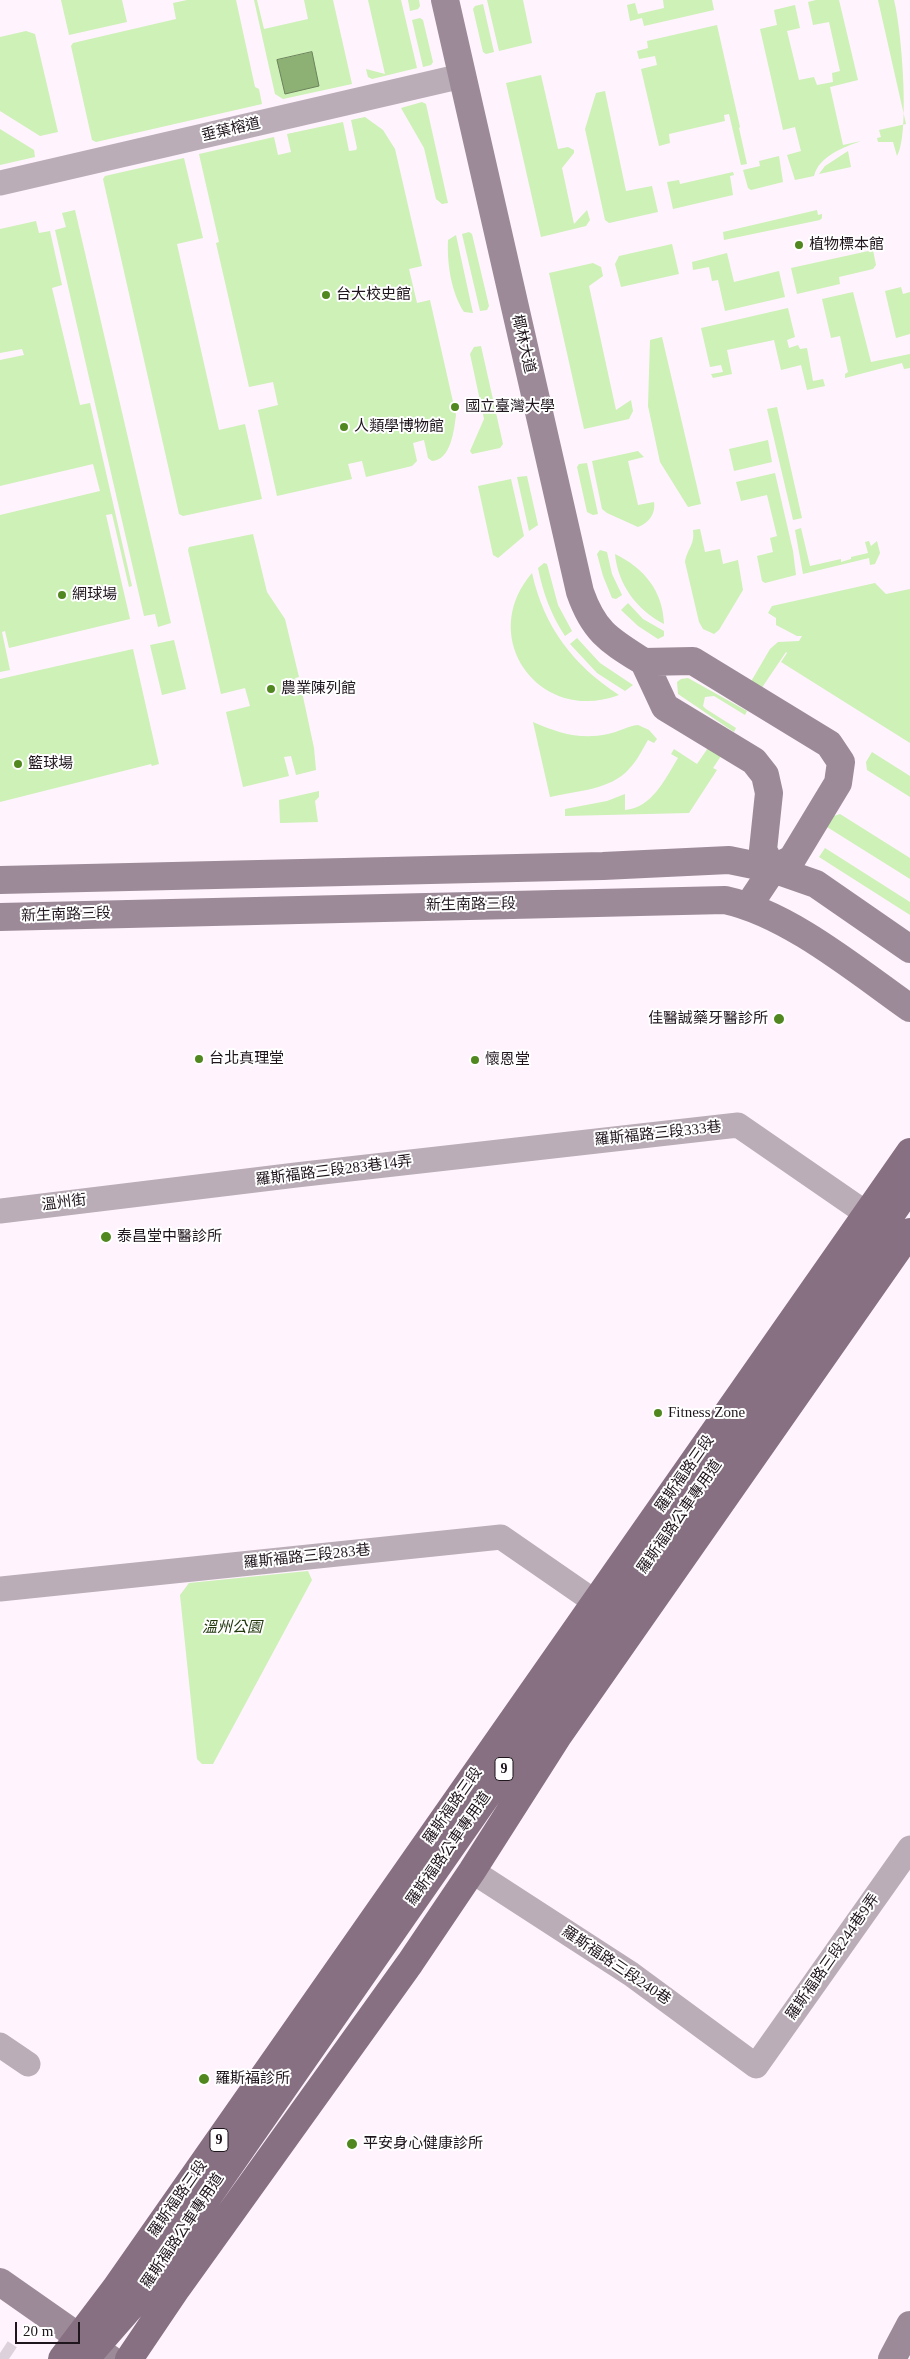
<!DOCTYPE html>
<meta charset="utf-8">
<style>
body{margin:0}
#map{position:relative;width:910px;height:2359px;overflow:hidden;background:#fff3fd;font-family:"Times New Roman",serif}
canvas{display:block}
.scale{position:absolute;left:15px;top:2322px;width:65px;height:22px;box-sizing:border-box;border:2px solid #1f151d;border-top:0;padding-left:6px;font-size:15px;line-height:18px;white-space:nowrap;color:#1f151d;-webkit-text-stroke:4px #fff;paint-order:stroke}
</style>
<div id="map">
<canvas width="910" height="2359"></canvas>
<div class="scale">20 m</div>
</div>
<script>
const c = document.querySelector('canvas').getContext('2d');
c.lineJoin = 'round';
function paint(path, color) {
  c.fillStyle = color;
  c.fill(path, 'evenodd');
}
function trace(path, color, width, dash) {
  c.strokeStyle = color;
  c.lineWidth = width;
  c.lineCap = dash ? 'butt' : 'round';
  c.setLineDash(dash || []);
  c.stroke(path);
}
function drawText(font, color, halo, rows, align = 'center') {
  c.font = font + ' "Times New Roman","Noto Sans TC",serif';
  c.lineWidth = 4;
  c.setLineDash([]);
  c.textBaseline = 'middle';
  c.strokeStyle = halo;
  c.fillStyle = color;
  for (const [text, x, y, turn = 0] of rows) {
    c.save();
    c.translate(x, y);
    c.rotate((+turn || 0) * Math.PI / 180);
    c.textAlign = isNaN(turn) ? turn : align;
    if (halo) c.strokeText(text, 0, 0);
    c.fillText(text, 0, 0);
    c.restore();
  }
}
paint(new Path2D(`
 M 61,0 L 122,0 L 127,22 L 69,35 Z
 M 187,0 L 236,0 L 255,87 L 259,89 L 262,104 L 96,142 L 92,140 L 71,46 L 73,43 L 176,19 L 173,3 Z
 M 254,0 L 257,0 L 264,29 L 308,19 L 304,0 L 333,0 L 352,84 L 283,99 L 275,94 Z
 M 368,0 L 401,0 L 417,68 L 372,79 L 368,77 L 366,69 L 385,74 Z
 M 408,0 L 419,0 L 420,6 L 418,9 L 410,11 Z
 M 487,0 L 523,0 L 532,43 L 499,51 Z
 M 663,0 L 712,0 L 714,10 L 644,26 L 642,18 L 630,21 L 627,5 L 635,3 L 638,14 L 664,8 Z
 M 816,0 L 839,0 L 858,80 L 830,87 L 843,145 L 861,141 C 844,147 819,156 814,176 L 795,180 L 787,155 L 801,151 L 795,127 L 783,130 L 760,29 L 777,25 L 774,10 L 795,5 L 800,28 L 787,31 L 799,80 L 814,77 L 817,85 L 833,82 L 832,73 L 840,71 L 829,22 L 813,25 L 808,2 Z
 M 878,0 L 894,0 C 902,32 910,135 897,156 L 893,142 L 878,142 L 877,138 L 881,137 L 879,130 L 906,124 Z
 M 483,4 L 494,52 L 486,54 L 483,52 L 473,9 L 475,6 Z
 M 420,18 L 423,20 L 433,62 L 431,65 L 423,67 L 412,20 Z
 M 717,25 L 740,127 L 739,128 L 747,164 L 741,165 L 729,114 L 724,115 L 725,121 L 669,134 L 670,143 L 659,146 L 641,69 L 657,65 L 655,56 L 639,59 L 637,51 L 648,48 L 647,41 Z
 M 26,31 L 35,34 L 58,132 L 40,136 L 0,111 L 0,37 Z
 M 541,75 L 558,149 L 568,147 L 574,150 L 574,153 L 562,168 L 574,224 L 587,210 L 590,220 L 586,226 L 541,237 L 506,83 Z
 M 605,91 L 626,191 L 652,186 L 658,212 L 609,223 L 605,220 L 585,129 L 596,93 Z
 M 422,102 L 426,104 L 448,203 L 442,204 L 436,199 L 424,148 L 401,108 Z
 M 365,117 L 383,130 L 395,149 L 422,266 L 409,269 L 417,303 L 430,300 L 456,415 C 454,430 451,460 432,461 L 428,458 L 424,440 L 413,443 L 417,461 L 412,466 L 366,477 L 362,461 L 348,464 L 352,479 L 277,496 L 258,410 L 278,405 L 273,382 L 249,387 L 216,243 L 219,242 L 199,154 L 274,137 L 278,155 L 291,152 L 287,134 L 343,122 L 349,151 L 356,150 L 357,148 L 351,120 Z
 M 0,129 L 34,150 L 35,157 L 0,165 Z
 M 848,151 L 851,167 L 819,174 L 825,166 Z
 M 779,156 L 783,182 L 751,190 L 748,188 L 743,170 L 760,166 L 759,161 Z
 M 184,158 L 203,238 L 177,244 L 219,430 L 245,424 L 262,499 L 183,516 L 179,514 L 103,179 L 105,176 Z
 M 733,172 L 734,175 L 730,176 L 733,195 L 673,209 L 667,182 L 679,180 L 680,184 Z
 M 75,210 L 171,623 L 158,627 L 155,614 L 144,616 L 55,230 L 66,227 L 62,213 Z
 M 817,210 L 818,215 L 822,214 L 822,218 L 820,220 L 724,240 L 723,232 Z
 M 36,221 L 39,233 L 50,231 L 62,285 L 52,288 L 80,405 L 90,403 L 132,586 L 129,587 L 112,514 L 106,515 L 130,619 L 9,648 L 5,631 L 2,632 L 10,670 L 0,672 L 0,515 L 100,491 L 93,464 L 0,486 L 0,360 L 24,355 L 22,349 L 0,353 L 0,229 Z
 M 469,232 L 472,234 L 489,306 L 487,310 L 480,311 L 462,234 Z
 M 456,235 L 473,313 L 464,312 C 451,292 447,263 448,240 Z
 M 672,244 L 679,274 L 621,287 L 615,264 L 619,256 Z
 M 873,250 L 876,265 L 873,269 L 839,277 L 840,284 L 797,294 L 791,268 Z
 M 727,253 L 734,282 L 779,271 L 785,297 L 725,311 L 718,280 L 712,281 L 709,267 L 693,270 L 692,262 Z
 M 593,263 L 601,267 L 603,276 L 589,286 L 616,410 L 631,400 L 633,411 L 629,419 L 584,429 L 549,273 Z
 M 901,287 L 903,294 L 910,292 L 910,334 L 896,338 L 885,291 Z
 M 853,292 L 871,362 L 910,354 L 910,368 L 904,369 L 902,363 L 845,378 L 845,374 L 848,372 L 840,336 L 831,338 L 822,299 Z
 M 788,308 L 795,337 L 787,340 L 789,348 L 798,345 L 800,349 L 807,348 L 813,381 L 823,379 L 825,386 L 807,390 L 801,365 L 781,370 L 774,340 L 727,350 L 732,374 L 713,378 L 711,374 L 723,372 L 721,365 L 710,367 L 701,328 Z
 M 662,337 L 701,504 L 688,507 L 660,462 L 648,406 L 650,340 Z
 M 481,346 L 503,444 L 500,448 L 472,454 L 470,451 L 484,419 L 470,354 L 474,347 Z
 M 777,407 L 802,518 L 793,520 L 767,409 Z
 M 768,440 L 772,462 L 734,471 L 729,449 Z
 M 638,451 L 644,457 L 628,461 L 638,505 L 654,502 C 656,513 649,523 638,527 L 607,513 L 602,509 L 592,461 Z
 M 587,463 L 598,514 L 593,515 L 587,512 L 577,467 L 579,464 Z
 M 775,473 L 793,551 L 796,575 L 765,583 L 762,581 L 757,556 L 773,552 L 770,538 L 777,536 L 767,495 L 741,501 L 736,482 Z
 M 527,476 L 538,525 L 529,531 L 517,477 Z
 M 511,479 L 524,536 L 498,558 L 493,555 L 478,486 Z
 M 801,528 L 810,566 L 841,559 L 841,562 L 851,559 L 851,557 L 868,553 L 865,542 L 869,541 L 871,546 L 877,541 L 880,553 L 875,564 L 870,565 L 869,558 L 803,574 L 795,530 Z
 M 700,529 L 705,552 L 720,549 L 723,564 L 738,560 L 743,590 L 719,630 L 714,634 L 703,629 L 699,622 L 685,562 C 687,549 695,545 693,530 Z
 M 253,534 L 267,592 L 285,619 L 299,677 L 295,678 L 298,692 L 302,692 L 314,748 L 316,770 L 296,775 L 291,756 L 284,757 L 289,776 L 243,787 L 226,712 L 250,706 L 245,688 L 221,694 L 188,550 L 189,547 Z
 M 600,550 L 607,552 L 612,574 L 622,595 L 616,599 L 612,598 L 603,576 L 597,554 Z
 M 615,554 C 644,568 663,591 664,624 C 637,610 618,585 615,554 Z
 M 544,563 L 547,564 L 558,605 L 572,631 L 565,636 C 551,615 543,593 538,568 Z
 M 532,573 C 544,627 573,665 619,695 C 540,725 476,638 532,573 Z
 M 875,583 L 886,594 L 910,589 L 910,743 L 781,662 L 787,653 L 786,652 L 759,692 L 749,685 L 770,649 L 778,642 L 799,641 L 802,636 L 797,636 L 776,625 L 776,618 L 768,613 L 772,606 Z
 M 628,603 L 643,619 L 664,631 L 664,636 L 658,639 L 638,626 L 621,610 Z
 M 577,638 L 600,663 L 633,685 L 625,691 L 597,673 L 570,644 Z
 M 174,640 L 186,689 L 162,695 L 150,645 Z
 M 133,649 L 159,764 L 152,766 L 151,764 L 0,802 L 0,679 Z
 M 688,678 L 747,711 L 745,715 L 714,696 L 705,697 L 703,706 L 706,709 L 736,728 L 734,732 L 678,694 L 677,682 L 681,679 Z
 M 533,722 C 558,733 580,740 608,734 C 618,732 628,726 638,725 L 649,730 L 657,739 L 654,743 L 648,740 C 642,750 637,761 629,769 C 611,790 575,791 550,797 Z
 M 710,745 L 723,753 L 713,768 L 717,770 L 689,813 L 565,816 L 565,809 L 607,801 L 625,794 L 625,810 C 652,808 665,779 678,758 L 671,754 L 674,749 L 697,764 Z
 M 872,752 L 910,776 L 910,797 L 867,770 L 866,762 Z
 M 319,791 L 319,797 L 315,801 L 318,822 L 280,823 L 279,800 Z
 M 840,814 L 910,858 L 910,879 L 827,827 L 834,816 Z
 M 825,848 L 910,902 L 910,915 L 819,857 Z
 M 308,1571 L 312,1580 L 213,1764 L 202,1764 L 197,1759 L 180,1595 L 189,1583 Z`), '#cdf1b6');
const water = new Path2D(`
 M 312,52 L 319,86 L 285,94 L 277,60 Z`);
paint(water, '#8db175');
trace(water, '#6c825b', 1);
trace(new Path2D(`
 M 0,2353 L 9,2359`), '#ddd2db', 28, [28, 14]);
trace(new Path2D(`
 M 0,183 L 462,76
 M 0,1211 L 296,1175 L 738,1125 L 867,1214
 M 0,1589 L 501,1537 L 595,1602
 M 472,1871 L 631,1974 L 756,2066 L 910,1848
 M 0,2045 L 28,2064`), '#baadb8', 25);
trace(new Path2D(`
 M 445,0 L 580,592 C 594,632 609,640 644,662
 M 644,662 L 693,661 L 829,744 L 841,762 L 838,783 L 792,859 L 773,869 L 749,905
 M 644,662 L 665,707 L 754,761 L 765,775 L 769,793 L 763,850 L 773,869
 M 0,880 L 603,866 L 729,860 L 773,869 L 816,884 L 910,949
 M 0,917 L 725,900 C 789,914 856,970 910,1008
 M 0,2282 L 110,2359
 M 892,2359 L 910,2325`), '#9c8a98', 28);
trace(new Path2D(`
 M 62,2359 L 115,2289 L 910,1152
 M 85,2359 L 134,2303 L 910,1187
 M 129,2359 L 177,2288 L 410,1963 L 472,1871 L 558,1736 L 910,1232`), '#867082', 28);
for (const [x, y, r, color] of [
 [799,245,5,"#51871f"],
 [326,295,5,"#51871f"],
 [455,407,5,"#51871f"],
 [344,427,5,"#51871f"],
 [62,595,5,"#51871f"],
 [271,689,5,"#51871f"],
 [18,764,5,"#51871f"],
 [779,1019,6,"#51871f"],
 [199,1059,5,"#51871f"],
 [475,1060,5,"#51871f"],
 [106,1237,6,"#51871f"],
 [658,1413,5,"#51871f"],
 [204,2079,6,"#51871f"],
 [352,2144,6,"#51871f"]
]) {
  const dot = new Path2D();
  dot.arc(x, y, r, 0, 2 * Math.PI);
  c.fillStyle = color;
  c.fill(dot);
  trace(dot, '#fff', 2);
}
for (const [x, y, w] of [
 [504,1769,18],
 [219,2140,18]
]) {
  const box = new Path2D();
  box.roundRect(x - w / 2, y - 11.5, w, 23, 4);
  c.fillStyle = '#fff';
  c.fill(box);
  trace(box, '#1f151d', 1);
}
drawText('bold 14px', '#1f151d', null, [
 ["9",504,1769],
 ["9",219,2140]
]);
drawText('15px', '#1f151d', '#fff', [
 ["垂葉榕道",231,130,-13],
 ["椰林大道",523,344,77],
 ["新生南路三段",471,905,-1],
 ["新生南路三段",66,915,-2],
 ["羅斯福路三段333巷",658,1134,-6],
 ["羅斯福路三段283巷14弄",334,1171,-7],
 ["溫州街",64,1203,-7],
 ["羅斯福路三段",685,1474,-55],
 ["羅斯福路公車專用道",680,1517,-55],
 ["羅斯福路三段283巷",307,1557,-6],
 ["羅斯福路三段",453,1806,-55],
 ["羅斯福路公車專用道",449,1849,-55],
 ["羅斯福路三段244巷9弄",833,1957,-55],
 ["羅斯福路三段240巷",616,1966,34],
 ["羅斯福路三段",178,2199,-55],
 ["羅斯福路公車專用道",183,2231,-56]
]);
drawText('15px', '#1f151d', '#fff', [
 ["植物標本館",809,245],
 ["台大校史館",336,295],
 ["國立臺灣大學",465,407],
 ["人類學博物館",354,427],
 ["網球場",72,595],
 ["農業陳列館",281,689],
 ["籃球場",28,764],
 ["佳醫誠藥牙醫診所",768,1019,"right"],
 ["台北真理堂",209,1059],
 ["懷恩堂",485,1060],
 ["泰昌堂中醫診所",117,1237],
 ["Fitness Zone",668,1413],
 ["羅斯福診所",215,2079],
 ["平安身心健康診所",363,2144]
], 'left');
drawText('italic 15px', '#22390e', '#fff', [
 ["溫州公園",232,1628]
]);
</script>
